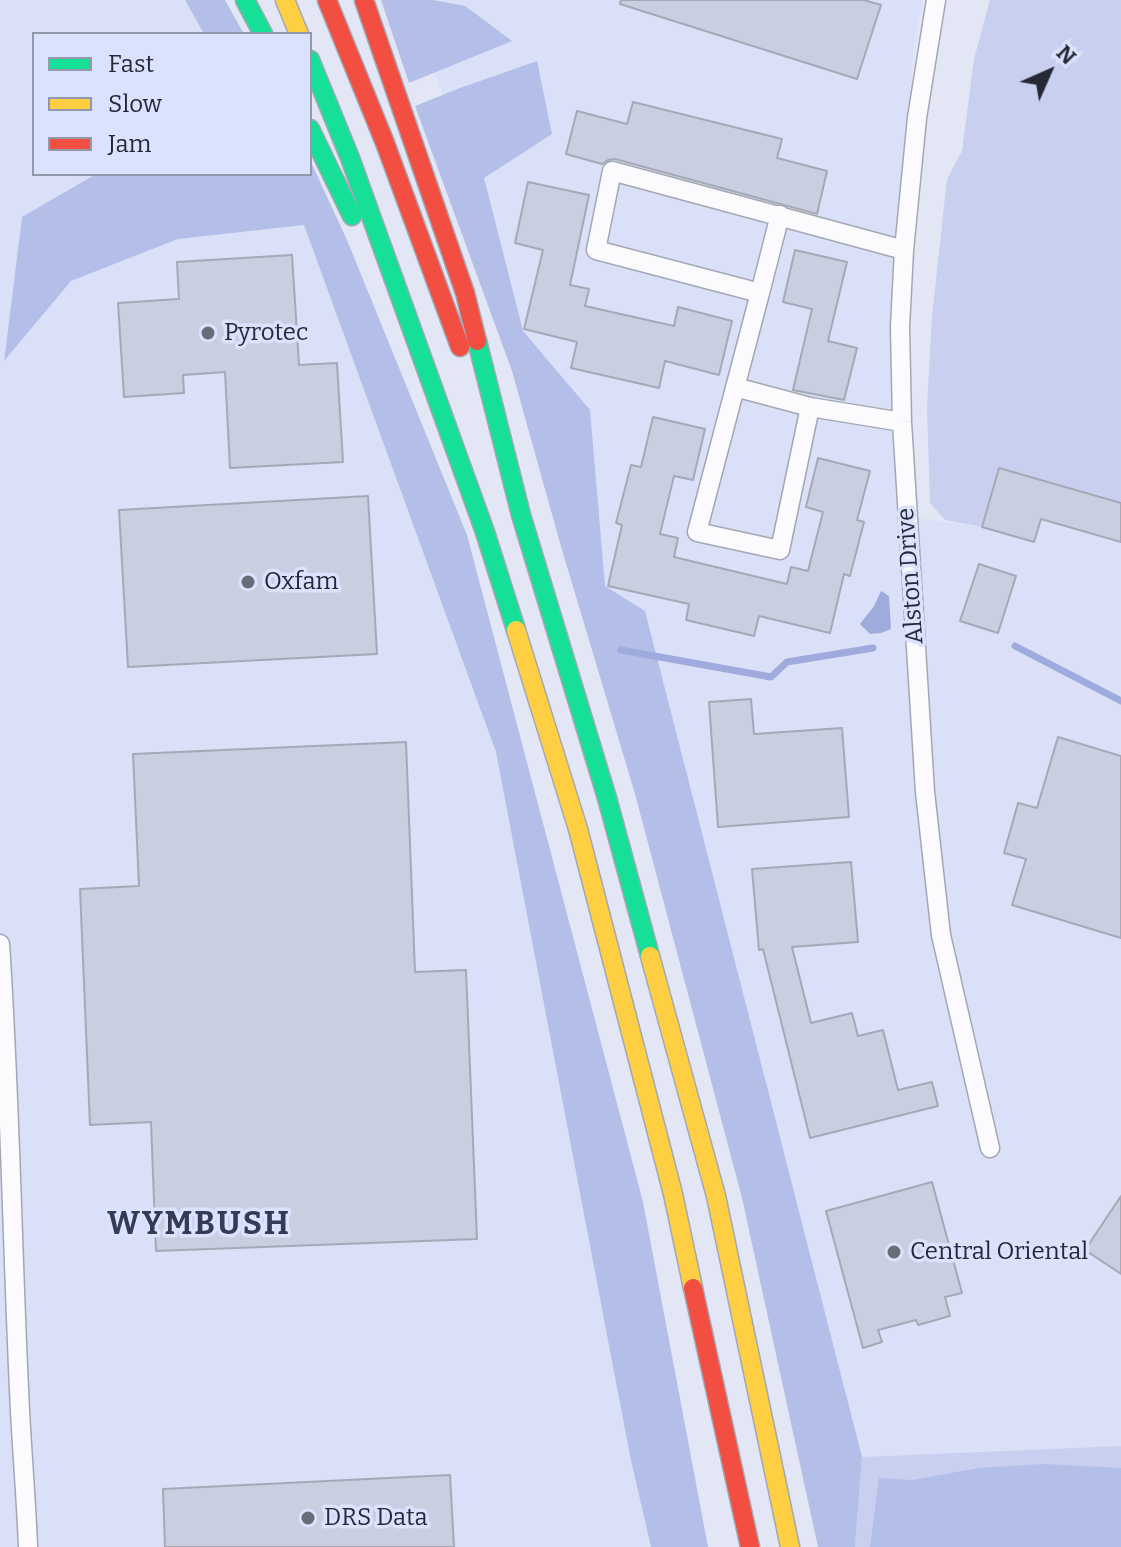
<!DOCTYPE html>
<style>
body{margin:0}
#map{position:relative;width:1121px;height:1547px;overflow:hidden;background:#e3e7f5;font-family:Bitter,serif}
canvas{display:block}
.legend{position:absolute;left:32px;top:32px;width:280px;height:144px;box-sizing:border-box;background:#dbe2fd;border:2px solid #9398ad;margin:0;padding:10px 14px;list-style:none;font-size:24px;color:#262935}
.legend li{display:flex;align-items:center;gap:16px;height:40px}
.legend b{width:40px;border:2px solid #9398ad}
.north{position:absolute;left:1009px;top:32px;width:80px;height:80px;-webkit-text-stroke:6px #dbe2fd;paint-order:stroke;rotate:45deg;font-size:22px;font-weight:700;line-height:32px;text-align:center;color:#262935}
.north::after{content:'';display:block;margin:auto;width:28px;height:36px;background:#262935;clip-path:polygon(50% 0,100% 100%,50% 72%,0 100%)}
</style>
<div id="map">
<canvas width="1121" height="1547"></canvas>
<ul class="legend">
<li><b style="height:10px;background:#16e098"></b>Fast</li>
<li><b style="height:10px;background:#ffcf43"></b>Slow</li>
<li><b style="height:10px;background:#f24e42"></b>Jam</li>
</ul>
<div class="north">N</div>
</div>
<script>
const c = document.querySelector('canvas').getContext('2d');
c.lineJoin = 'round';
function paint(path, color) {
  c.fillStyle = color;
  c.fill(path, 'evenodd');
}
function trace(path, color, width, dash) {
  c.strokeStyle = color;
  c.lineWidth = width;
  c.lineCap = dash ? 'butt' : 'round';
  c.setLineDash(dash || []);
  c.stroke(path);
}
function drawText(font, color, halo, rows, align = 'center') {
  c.font = font + ' Bitter,serif';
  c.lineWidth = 7;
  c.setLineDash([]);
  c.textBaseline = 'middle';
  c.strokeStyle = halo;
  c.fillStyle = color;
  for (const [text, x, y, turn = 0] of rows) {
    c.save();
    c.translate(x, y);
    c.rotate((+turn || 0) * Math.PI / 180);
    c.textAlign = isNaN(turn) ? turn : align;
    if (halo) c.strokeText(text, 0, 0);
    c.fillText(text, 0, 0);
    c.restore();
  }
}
paint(new Path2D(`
 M 0,0 L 184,0 L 204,34 L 34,34 L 34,174 L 96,174 L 22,217 L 4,359 L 71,281 L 178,239 L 304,225 L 414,515 L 496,752 L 630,1456 L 651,1547 L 0,1547 Z
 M 409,0 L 923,0 L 913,53 L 904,247 L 901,516 L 982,527 L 999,468 L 1121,503 L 1121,1446 L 862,1457 L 783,1149 L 438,82 Z`), '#d9e0f8');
paint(new Path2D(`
 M 990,0 L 1121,0 L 1121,503 L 1000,468 L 982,527 L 945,520 L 930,503 L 927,407 L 932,316 L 947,179 L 962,151 L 974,59 Z
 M 1121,1446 L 1121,1547 L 855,1547 L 862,1457 Z`), '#c8cfef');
paint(new Path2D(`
 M 185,0 L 225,0 L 244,34 L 204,34 Z
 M 381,0 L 433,0 L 465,6 L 512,41 L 409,83 Z
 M 537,61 L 552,134 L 484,178 L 523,331 L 590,410 L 605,586 L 645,611 L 862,1457 L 855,1547 L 818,1547 L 742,1198 L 635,794 L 560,543 L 512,371 L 415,106 L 460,88 Z
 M 310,160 L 347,240 L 467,535 L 643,1202 L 708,1547 L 651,1547 L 630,1456 L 496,752 L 304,225 L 178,239 L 71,281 L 4,361 L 22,217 L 96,174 L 310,174 Z
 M 1044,1464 L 1121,1468 L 1121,1547 L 870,1547 L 879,1478 L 912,1480 L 979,1468 Z`), '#b3bee9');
paint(new Path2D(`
 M 881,591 L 889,596 L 891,629 L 881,633 L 870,634 L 860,624 L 874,606 Z`), '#9fabdd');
trace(new Path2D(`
 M 1015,646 L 1121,701
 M 621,650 L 771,677 L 787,662 L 873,648`), '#9fabdd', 7);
const building = new Path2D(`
 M 621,0 L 864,0 L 881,5 L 857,79 L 620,4 Z
 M 633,102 L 782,139 L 777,158 L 827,171 L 817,214 L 615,159 L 608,160 L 602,164 L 566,154 L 577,111 L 627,124 Z
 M 528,182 L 589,195 L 570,285 L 589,289 L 585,306 L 674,326 L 678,307 L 732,321 L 719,375 L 665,361 L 659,388 L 571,368 L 577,342 L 524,329 L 543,250 L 515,243 Z
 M 795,250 L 847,262 L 828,341 L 857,348 L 844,400 L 793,390 L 812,309 L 783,302 Z
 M 292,255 L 299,365 L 337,363 L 343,462 L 230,468 L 225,372 L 183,375 L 184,393 L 124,397 L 118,303 L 179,299 L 177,262 Z
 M 653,417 L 705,429 L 693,480 L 674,476 L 660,534 L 678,538 L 674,557 L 787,584 L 791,567 L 808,571 L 823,512 L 806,507 L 818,458 L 870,471 L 857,520 L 864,522 L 850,576 L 844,574 L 830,633 L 759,616 L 754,636 L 686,620 L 689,604 L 608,586 L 622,525 L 616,523 L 631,465 L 641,467 Z
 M 999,468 L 1121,503 L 1121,542 L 1041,519 L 1034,542 L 982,527 Z
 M 368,496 L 377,654 L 128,667 L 119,510 Z
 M 979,564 L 1016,576 L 998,633 L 960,621 Z
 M 751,699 L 754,734 L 842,728 L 849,817 L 718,827 L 709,702 Z
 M 1058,737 L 1121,756 L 1121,938 L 1012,905 L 1026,859 L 1004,853 L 1018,803 L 1037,808 Z
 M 406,742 L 415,972 L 466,970 L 477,1239 L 156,1251 L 151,1122 L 90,1125 L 80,889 L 139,886 L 133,754 Z
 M 851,862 L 858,942 L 792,947 L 811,1023 L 852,1013 L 858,1036 L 883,1030 L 898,1090 L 932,1082 L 938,1106 L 810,1138 L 763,949 L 759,950 L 752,869 Z
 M 932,1182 L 962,1293 L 945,1297 L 950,1316 L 918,1325 L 916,1320 L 878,1330 L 882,1342 L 863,1348 L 826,1211 Z
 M 1121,1196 L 1121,1274 L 1085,1250 Z
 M 450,1475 L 454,1547 L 165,1547 L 163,1489 Z`);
paint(building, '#c9cee1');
trace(building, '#a6a9b5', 2);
const street = new Path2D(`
 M 936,0 L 917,118 L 904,250 L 900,327 L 902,422 L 925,792 L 941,935 L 990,1148
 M 760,293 L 780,215
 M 735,387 L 810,407
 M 902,422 L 810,407 L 780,550 L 697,532 L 760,293 L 596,250 L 612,171 L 904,250
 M 0,944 C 10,1092 12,1240 19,1389 C 21,1441 26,1494 28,1547`);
const fast = new Path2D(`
 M 245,0 L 263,34
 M 310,60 L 350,158 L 485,532 L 516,630
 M 310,129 L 352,216
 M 477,341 L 521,515 L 607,798 L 650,956`);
const slow = new Path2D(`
 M 285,0 L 299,34
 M 516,630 L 578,829 L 673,1194 L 693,1288
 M 650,956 L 716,1196 L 790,1547`);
const jam = new Path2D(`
 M 327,0 L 385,143 L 460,347
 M 364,0 L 465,293 L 477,341
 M 693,1288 L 750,1547`);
trace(street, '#a4a7b3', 21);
trace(fast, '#a4a7b3', 21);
trace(slow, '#a4a7b3', 21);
trace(jam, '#a4a7b3', 21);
trace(street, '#fbfbfe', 18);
trace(fast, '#16e098', 18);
trace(slow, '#ffcf43', 18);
trace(jam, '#f24e42', 18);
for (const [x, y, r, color] of [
 [208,333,8,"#686c78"],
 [248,582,8,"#686c78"],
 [894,1252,8,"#686c78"],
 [308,1518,8,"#686c78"]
]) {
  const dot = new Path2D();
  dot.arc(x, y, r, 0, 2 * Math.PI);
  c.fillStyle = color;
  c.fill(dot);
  trace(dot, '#dbe2fd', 3);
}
drawText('24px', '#262935', '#dbe2fd', [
 ["Pyrotec",224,333],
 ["Oxfam",264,582],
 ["Central Oriental",910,1252],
 ["DRS Data",324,1518]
], 'left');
drawText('24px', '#262935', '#dbe2fd', [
 ["Alston Drive",911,576,-94]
]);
c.letterSpacing = '2px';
drawText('bold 32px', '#353b55', '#dbe2fd', [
 ["WYMBUSH",199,1225]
]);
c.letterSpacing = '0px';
</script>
